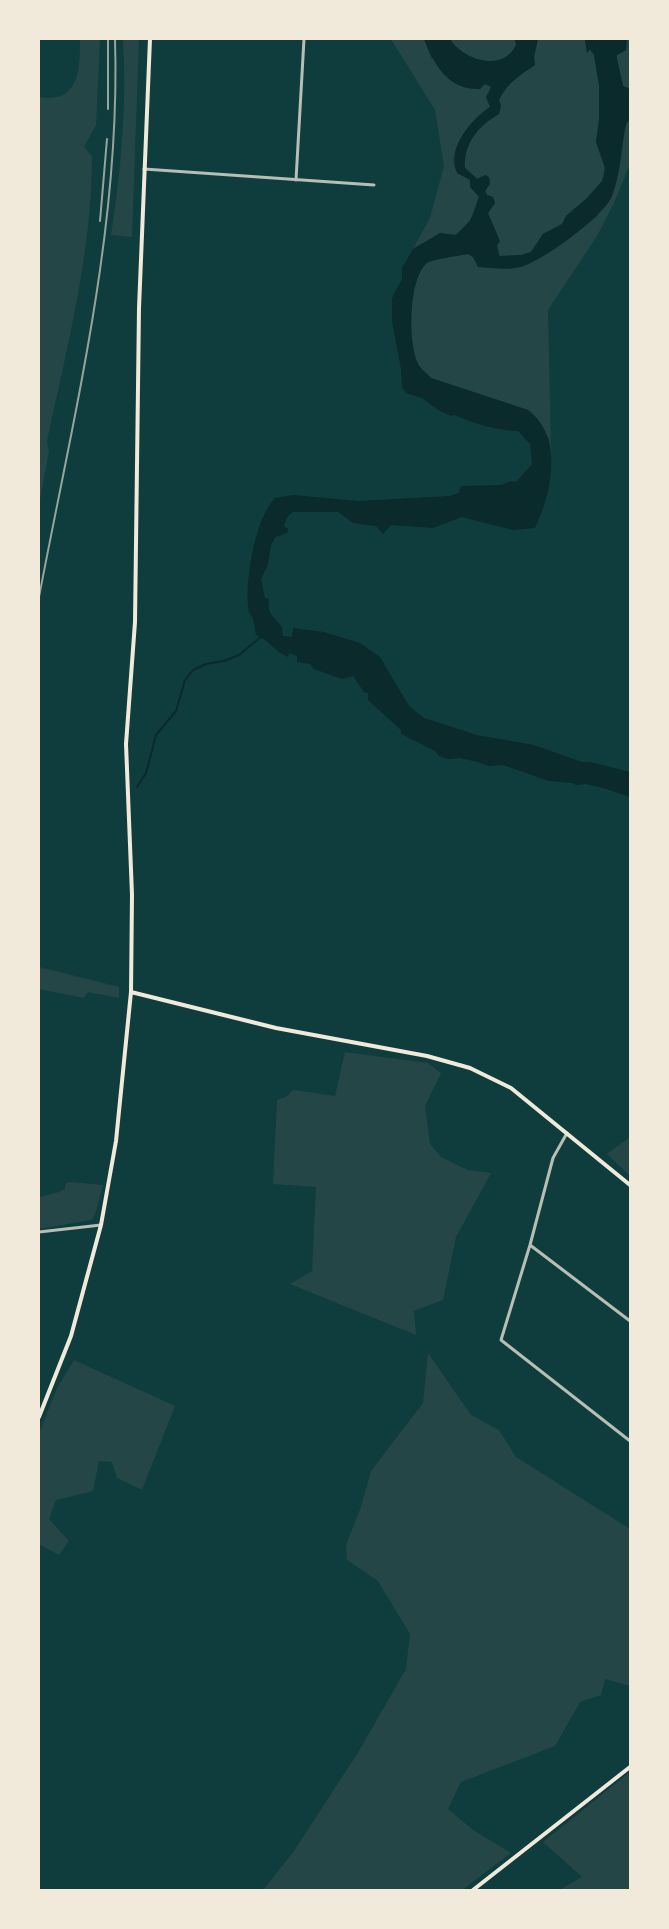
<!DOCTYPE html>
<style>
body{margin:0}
#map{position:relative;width:669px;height:1929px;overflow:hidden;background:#0f3d3e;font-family:Arial,sans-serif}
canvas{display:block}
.frame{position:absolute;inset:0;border:40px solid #f1e9da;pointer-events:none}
</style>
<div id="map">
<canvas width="669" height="1929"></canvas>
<div class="frame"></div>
</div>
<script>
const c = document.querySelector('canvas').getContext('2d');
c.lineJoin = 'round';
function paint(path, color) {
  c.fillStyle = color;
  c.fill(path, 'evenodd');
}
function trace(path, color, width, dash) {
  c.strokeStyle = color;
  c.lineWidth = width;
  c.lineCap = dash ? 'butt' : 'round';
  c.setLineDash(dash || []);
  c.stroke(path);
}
paint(new Path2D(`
 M 80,39 L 100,39 L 96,125 L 84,147 L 92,156 C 92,252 67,348 47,441 L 49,451 L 39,505 L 39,97 C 80,104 80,68 80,39 Z
 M 123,39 L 139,39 L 132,237 L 111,235 C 121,171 127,104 123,39 Z
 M 391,39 L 424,39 L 431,58 L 491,87 L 490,107 C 475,117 450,144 454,165 C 456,175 465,173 470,180 C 474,185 473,192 479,197 C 470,221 476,217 455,235 C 441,233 425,241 413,249 L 430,218 L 444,166 L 435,110 Z
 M 450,39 L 515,39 L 516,45 C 504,73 463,61 450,39 Z
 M 538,39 L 585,39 L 587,52 L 589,49 L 594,55 L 599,85 L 599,120 L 596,142 L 605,168 L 602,181 L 587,198 L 566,216 L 562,224 L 543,234 L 531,252 L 521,255 L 500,256 L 488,213 L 495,203 L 493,197 L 487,195 L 481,176 L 478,179 L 464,168 C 463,144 479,125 499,114 L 501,106 L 499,100 C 507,83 520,75 535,65 L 534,57 Z
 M 627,39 L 630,39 L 630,89 L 623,86 L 617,59 L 617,55 L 626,50 Z
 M 630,119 L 630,164 L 614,203 L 597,236 L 548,310 L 551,457 L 549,438 L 528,410 L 431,378 C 428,374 423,371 420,367 C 407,347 408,278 427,263 C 430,260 461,255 468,254 L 473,257 L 522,267 L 540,257 L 598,216 L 626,124 Z
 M 39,967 L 119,987 L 119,998 L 88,992 L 84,998 L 39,989 Z
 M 345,1052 L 428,1063 L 441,1073 L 425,1106 L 430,1144 L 441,1157 L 468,1170 L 491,1173 L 456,1237 L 443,1300 L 414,1311 L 416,1335 L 290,1284 L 312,1271 L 316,1187 L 273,1184 L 277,1100 L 286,1097 L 293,1090 L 335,1096 Z
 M 630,1137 L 630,1176 L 607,1154 Z
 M 71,1182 L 103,1185 L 95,1215 L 91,1220 L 39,1229 L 39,1197 L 59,1192 L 65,1189 L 66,1183 Z
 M 428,1353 L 471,1415 L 499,1430 L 516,1457 L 630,1529 L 630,1686 L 605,1679 L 601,1695 L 580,1702 L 555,1746 L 461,1782 L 448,1809 L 473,1830 L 511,1853 L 462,1890 L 263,1890 L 294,1851 L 359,1751 L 406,1669 L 410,1634 L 378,1581 L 347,1560 L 346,1545 L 361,1507 L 371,1471 L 423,1403 Z
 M 74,1360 L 175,1406 L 142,1490 L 117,1478 L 112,1462 L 99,1461 L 93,1491 L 56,1500 L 49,1519 L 69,1541 L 59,1555 L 39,1544 L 39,1433 L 57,1388 Z
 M 630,1772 L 630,1890 L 559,1890 L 582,1877 L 543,1842 Z`), '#244646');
paint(new Path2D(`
 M 424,39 L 450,39 C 463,60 503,73 516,45 L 515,39 L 538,39 L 534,57 L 535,65 C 520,75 507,83 499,100 L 501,106 L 499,114 C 479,125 463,144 465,168 L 477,179 L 485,175 L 489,177 L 490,184 L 485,191 L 487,195 L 493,197 L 495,203 L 488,213 L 500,241 L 497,246 L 499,256 L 521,255 L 531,252 L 543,234 L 562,224 L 566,216 L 587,198 L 602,181 L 604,175 L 605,168 L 596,142 L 599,120 L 599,85 L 594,55 L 590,49 L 587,53 L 585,39 L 627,39 L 626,50 L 617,55 L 617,59 L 623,86 L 630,89 L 630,119 L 626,124 C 621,148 621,173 612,196 C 605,215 544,260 523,266 C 509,271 493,268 478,267 L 473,257 L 468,254 C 461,255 430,260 427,263 C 408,278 407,347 420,367 C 423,371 428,374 431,378 L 528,410 C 564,437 552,493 535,528 L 513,530 L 462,517 L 433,528 L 391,525 L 383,534 L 376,526 L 353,523 L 338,512 L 293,512 L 288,516 L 284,526 L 288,529 L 287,533 L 275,537 L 271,546 L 268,564 L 261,579 L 265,598 L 269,599 C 267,617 274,615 282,627 L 283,636 L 292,637 L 293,628 L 324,632 L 360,643 L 380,657 L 409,706 L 424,718 L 477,735 L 534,745 L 582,762 L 590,762 L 630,772 L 630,797 L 603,788 L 586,784 L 576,785 L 572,783 L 549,781 L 503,765 L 488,766 L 478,762 L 460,758 L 448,759 L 439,756 L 435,751 L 401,734 L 401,730 L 368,700 L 368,693 L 364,692 L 353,676 L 342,679 L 314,669 L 310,664 L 297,662 L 297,656 L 289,653 L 288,657 C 275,652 269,640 256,635 L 253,618 L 249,613 C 244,584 254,520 275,498 L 293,495 L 358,501 L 449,496 L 459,493 L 461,486 L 502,485 L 511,481 L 516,482 L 532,464 L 530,444 L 518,431 C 494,430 476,424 454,415 L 451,416 L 438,410 L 422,398 L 406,393 L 402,387 L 401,369 L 392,321 L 392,298 L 402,279 L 402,268 L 413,249 L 440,233 L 456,235 C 474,218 471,219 479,197 L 470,187 L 470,180 L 457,173 C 447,147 470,121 490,107 L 486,97 L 491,87 L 485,84 L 480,89 C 448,90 435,66 424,39 Z`), '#0a2a2b');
trace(new Path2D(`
 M 137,787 L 146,773 L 156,735 L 176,711 L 185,680 L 193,670 L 206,664 L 224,661 L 239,655 L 262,636`), '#0a2a2b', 2);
trace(new Path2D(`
 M 144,169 L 374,185
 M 296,180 L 304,39
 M 567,1133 L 553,1158 L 530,1245 L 501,1340 L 630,1441
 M 39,1232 L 101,1225
 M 530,1245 L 630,1321`), '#b8beb3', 3);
trace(new Path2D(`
 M 131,992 L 276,1028 L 427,1056 L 470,1068 L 511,1088 L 630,1185
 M 39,1417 L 71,1336 L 101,1225 L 116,1141 L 131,992 L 132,895 L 126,744 L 135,622 L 139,308 L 150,39
 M 473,1890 L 630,1767`), '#f1e9da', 4);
trace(new Path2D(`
 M 108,39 L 108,109
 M 100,221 L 107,139
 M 39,597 C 74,413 121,227 115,39`), '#97a49c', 2);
</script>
